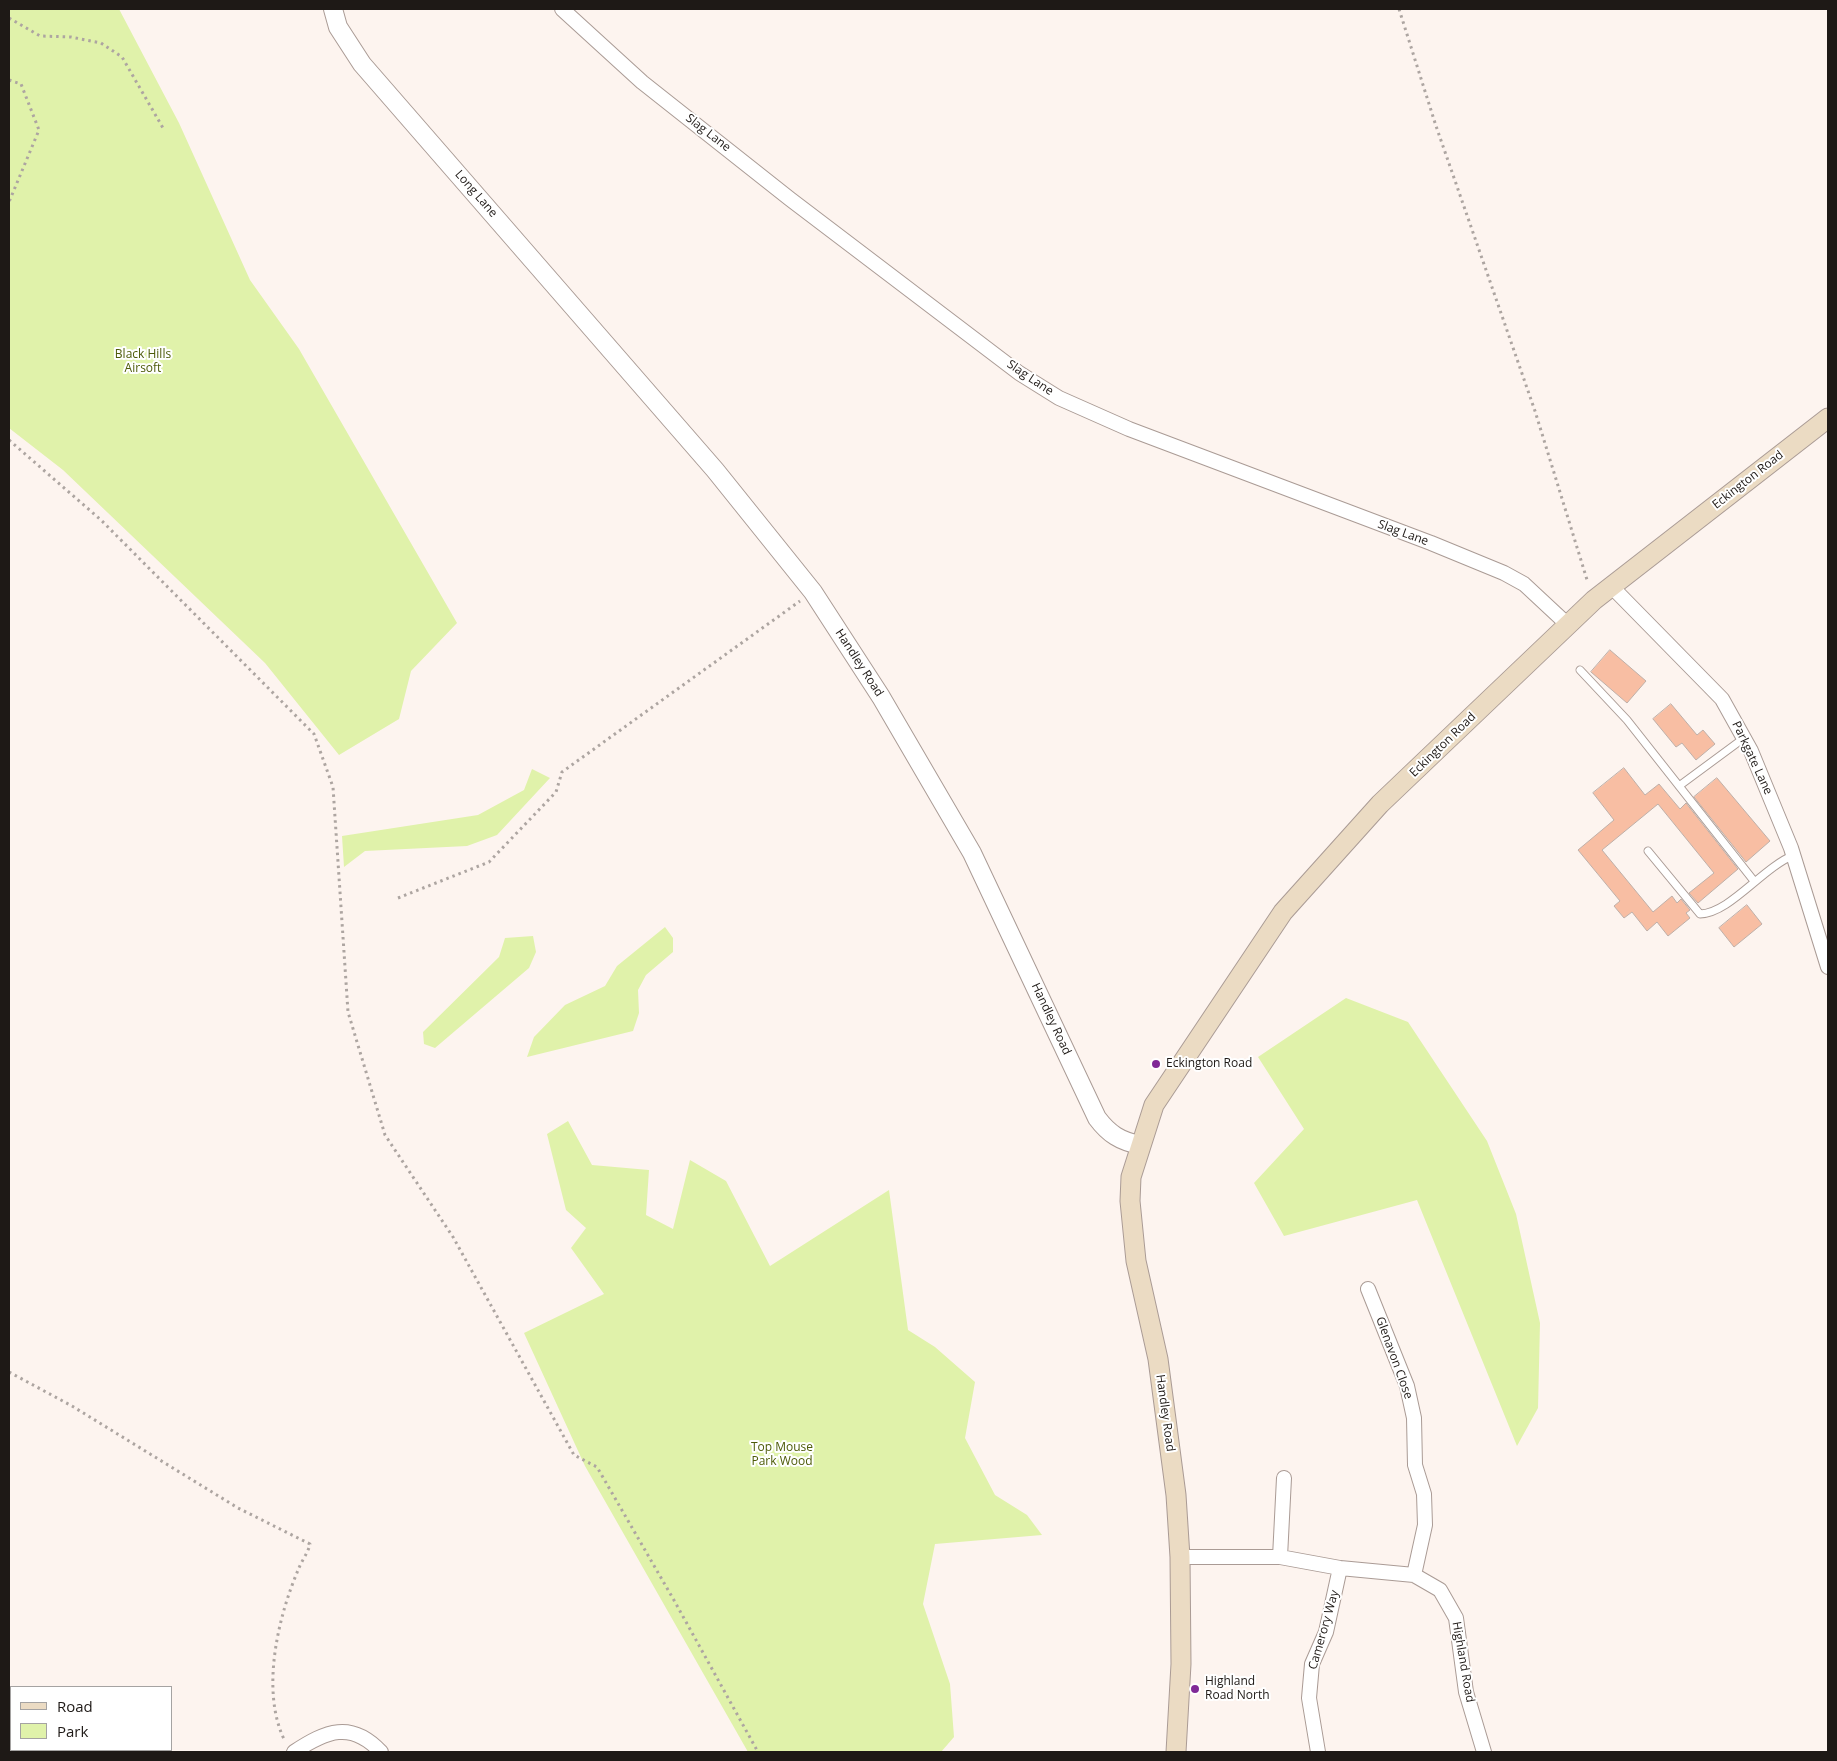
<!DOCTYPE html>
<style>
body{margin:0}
#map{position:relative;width:1837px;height:1761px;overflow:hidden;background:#fdf4ef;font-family:"Open Sans",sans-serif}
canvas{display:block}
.frame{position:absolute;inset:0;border:10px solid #1e1916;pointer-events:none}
.legend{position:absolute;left:10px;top:1686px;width:162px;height:65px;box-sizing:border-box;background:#fff;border:1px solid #a5a3a2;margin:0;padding:6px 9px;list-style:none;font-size:15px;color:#1e1916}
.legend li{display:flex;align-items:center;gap:10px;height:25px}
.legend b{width:25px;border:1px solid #a5a3a2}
</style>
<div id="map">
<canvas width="1837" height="1761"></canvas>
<div class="frame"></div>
<ul class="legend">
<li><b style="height:6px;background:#ebdbc3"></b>Road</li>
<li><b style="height:14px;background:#e0f2aa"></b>Park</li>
</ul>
</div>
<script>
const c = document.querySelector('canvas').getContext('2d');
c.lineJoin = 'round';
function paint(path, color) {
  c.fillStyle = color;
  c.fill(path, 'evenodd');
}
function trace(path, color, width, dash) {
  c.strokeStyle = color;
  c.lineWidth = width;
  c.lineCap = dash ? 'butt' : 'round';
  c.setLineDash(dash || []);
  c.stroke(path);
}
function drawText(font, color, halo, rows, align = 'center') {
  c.font = font + ' "Open Sans",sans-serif';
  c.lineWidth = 4;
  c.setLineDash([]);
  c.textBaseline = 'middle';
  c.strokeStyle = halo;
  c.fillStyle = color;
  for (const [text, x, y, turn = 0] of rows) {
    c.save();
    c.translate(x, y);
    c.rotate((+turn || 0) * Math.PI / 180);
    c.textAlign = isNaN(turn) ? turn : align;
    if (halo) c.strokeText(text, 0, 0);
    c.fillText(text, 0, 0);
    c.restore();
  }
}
paint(new Path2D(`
 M 9,9 L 119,9 L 179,123 L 250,280 L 299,349 L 457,623 L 411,671 L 399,719 L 339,755 L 265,663 L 63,470 L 9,428 Z
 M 532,769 L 550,778 L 497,835 L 467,846 L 365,851 L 344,867 L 342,836 L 478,815 L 524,790 Z
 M 665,927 L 673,938 L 673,952 L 646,975 L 638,990 L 639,1013 L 633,1031 L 527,1057 L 534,1037 L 565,1005 L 605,986 L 617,966 Z
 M 533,936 L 536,952 L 529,968 L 435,1048 L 424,1044 L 423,1032 L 499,957 L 505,938 Z
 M 1346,998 L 1408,1022 L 1487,1141 L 1516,1214 L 1540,1323 L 1538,1408 L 1517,1446 L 1417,1200 L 1284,1236 L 1254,1183 L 1304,1129 L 1258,1057 Z
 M 568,1121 L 592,1165 L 649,1170 L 646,1215 L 673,1229 L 690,1160 L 726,1181 L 770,1266 L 889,1190 L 908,1330 L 935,1347 L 975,1382 L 965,1438 L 995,1495 L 1027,1515 L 1042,1535 L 935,1544 L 923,1604 L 950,1684 L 954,1737 L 941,1752 L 748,1752 L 585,1466 L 524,1333 L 604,1294 L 571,1248 L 586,1228 L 566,1210 L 547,1134 Z`), '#e0f2aa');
const building = new Path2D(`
 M 1610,650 L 1646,681 L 1627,703 L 1591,672 Z
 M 1671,704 L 1697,735 L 1703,730 L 1715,744 L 1696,760 L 1682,743 L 1676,747 L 1653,719 Z
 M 1624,768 L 1645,795 L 1659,784 L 1680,809 L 1686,803 L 1738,869 L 1698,903 L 1689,893 L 1714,873 L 1658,804 L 1602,850 L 1653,912 L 1672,896 L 1677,903 L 1681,899 L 1690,910 L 1686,913 L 1690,918 L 1668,936 L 1657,922 L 1647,931 L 1632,912 L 1624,918 L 1614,906 L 1620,901 L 1578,850 L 1614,820 L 1593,793 Z
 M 1717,778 L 1770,841 L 1746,862 L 1694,797 Z
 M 1747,905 L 1762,924 L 1734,947 L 1719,928 Z`);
paint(building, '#f8bea3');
trace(building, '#beafa8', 1);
const service = new Path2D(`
 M 1580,670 L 1627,720 L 1754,881
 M 1679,786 L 1744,738
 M 1648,851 L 1700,914 C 1730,913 1762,868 1794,855`);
const minor = new Path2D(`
 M 562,9 L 642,82 L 790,199 L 1019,373 L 1059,398 L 1129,429 L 1431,543 L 1504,573 L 1524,584 L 1568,625
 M 1613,588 L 1722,699 L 1751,751 L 1791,848 L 1828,967
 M 1368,1289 L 1407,1386 L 1414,1418 L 1415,1465 L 1424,1494 L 1425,1525 L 1414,1575
 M 1180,1557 L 1280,1557 L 1340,1568 L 1414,1575 L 1440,1590 L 1456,1618 L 1466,1692 L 1484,1752
 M 1280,1557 L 1284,1478
 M 294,1752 C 326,1731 351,1720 381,1752
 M 1318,1752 L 1309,1698 L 1312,1664 L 1326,1632 L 1340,1568`);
const tertiary = new Path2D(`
 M 333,9 L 338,27 L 362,64 L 715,470 L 813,592 L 881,697 L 972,853 L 1097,1118 C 1109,1134 1120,1141 1140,1145`);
const secondary = new Path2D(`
 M 1176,1752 L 1181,1664 L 1180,1557 L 1176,1495 L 1158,1359 L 1136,1261 L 1130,1201 L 1131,1177 L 1154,1105 L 1283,912 L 1380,804 L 1594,600 L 1828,418`);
trace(service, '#aa9b95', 9);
trace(minor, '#aa9b95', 16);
trace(tertiary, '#aa9b95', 20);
trace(secondary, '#aa9b95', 21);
trace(new Path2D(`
 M 1399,9 L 1436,126 L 1535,411 L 1588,583
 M 9,18 L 40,36 L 71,37 L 101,43 L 122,57 L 163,128
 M 9,80 L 21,84 L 39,130 L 9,202
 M 9,440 L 101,520 L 314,734 L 333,787 L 348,1012 L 385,1135 L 453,1237 L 574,1455 L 597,1467 L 675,1602 L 758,1752
 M 398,898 L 489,862 L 556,792 L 562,772 L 800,601
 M 9,1372 L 72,1406 L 238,1508 L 310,1544 C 308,1553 302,1560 299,1568 C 278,1616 260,1692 285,1741`), '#ada5a1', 3, [2.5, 4]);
trace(service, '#fff', 7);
trace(minor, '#fff', 14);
trace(tertiary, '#fff', 18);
trace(secondary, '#ebdbc3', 19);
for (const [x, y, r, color] of [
 [1156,1064,5,"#802997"],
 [1195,1689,5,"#802997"]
]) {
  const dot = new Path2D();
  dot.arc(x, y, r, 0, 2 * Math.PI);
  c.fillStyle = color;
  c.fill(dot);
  trace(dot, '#fff', 2);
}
drawText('12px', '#1e1916', '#fff', [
 ["Slag Lane",708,133,38],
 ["Long Lane",476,194,49],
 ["Slag Lane",1030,378,34],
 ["Eckington Road",1748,480,-38],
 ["Slag Lane",1403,533,20],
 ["Handley Road",859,663,57],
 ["Eckington Road",1443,745,-44],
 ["Parkgate Lane",1752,758,65],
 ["Handley Road",1051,1019,65],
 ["Glenavon Close",1394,1358,70],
 ["Handley Road",1165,1413,82],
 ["Camerory Way",1324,1630,-74],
 ["Highland Road",1463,1662,80]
]);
drawText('12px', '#4d5b08', '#fff', [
 ["Black Hills",143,355],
 ["Airsoft",143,369],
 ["Top Mouse",782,1448],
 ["Park Wood",782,1462]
]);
drawText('12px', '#1e1916', '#fff', [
 ["Eckington Road",1166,1064],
 ["Highland",1205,1682],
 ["Road North",1205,1696]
], 'left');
</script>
